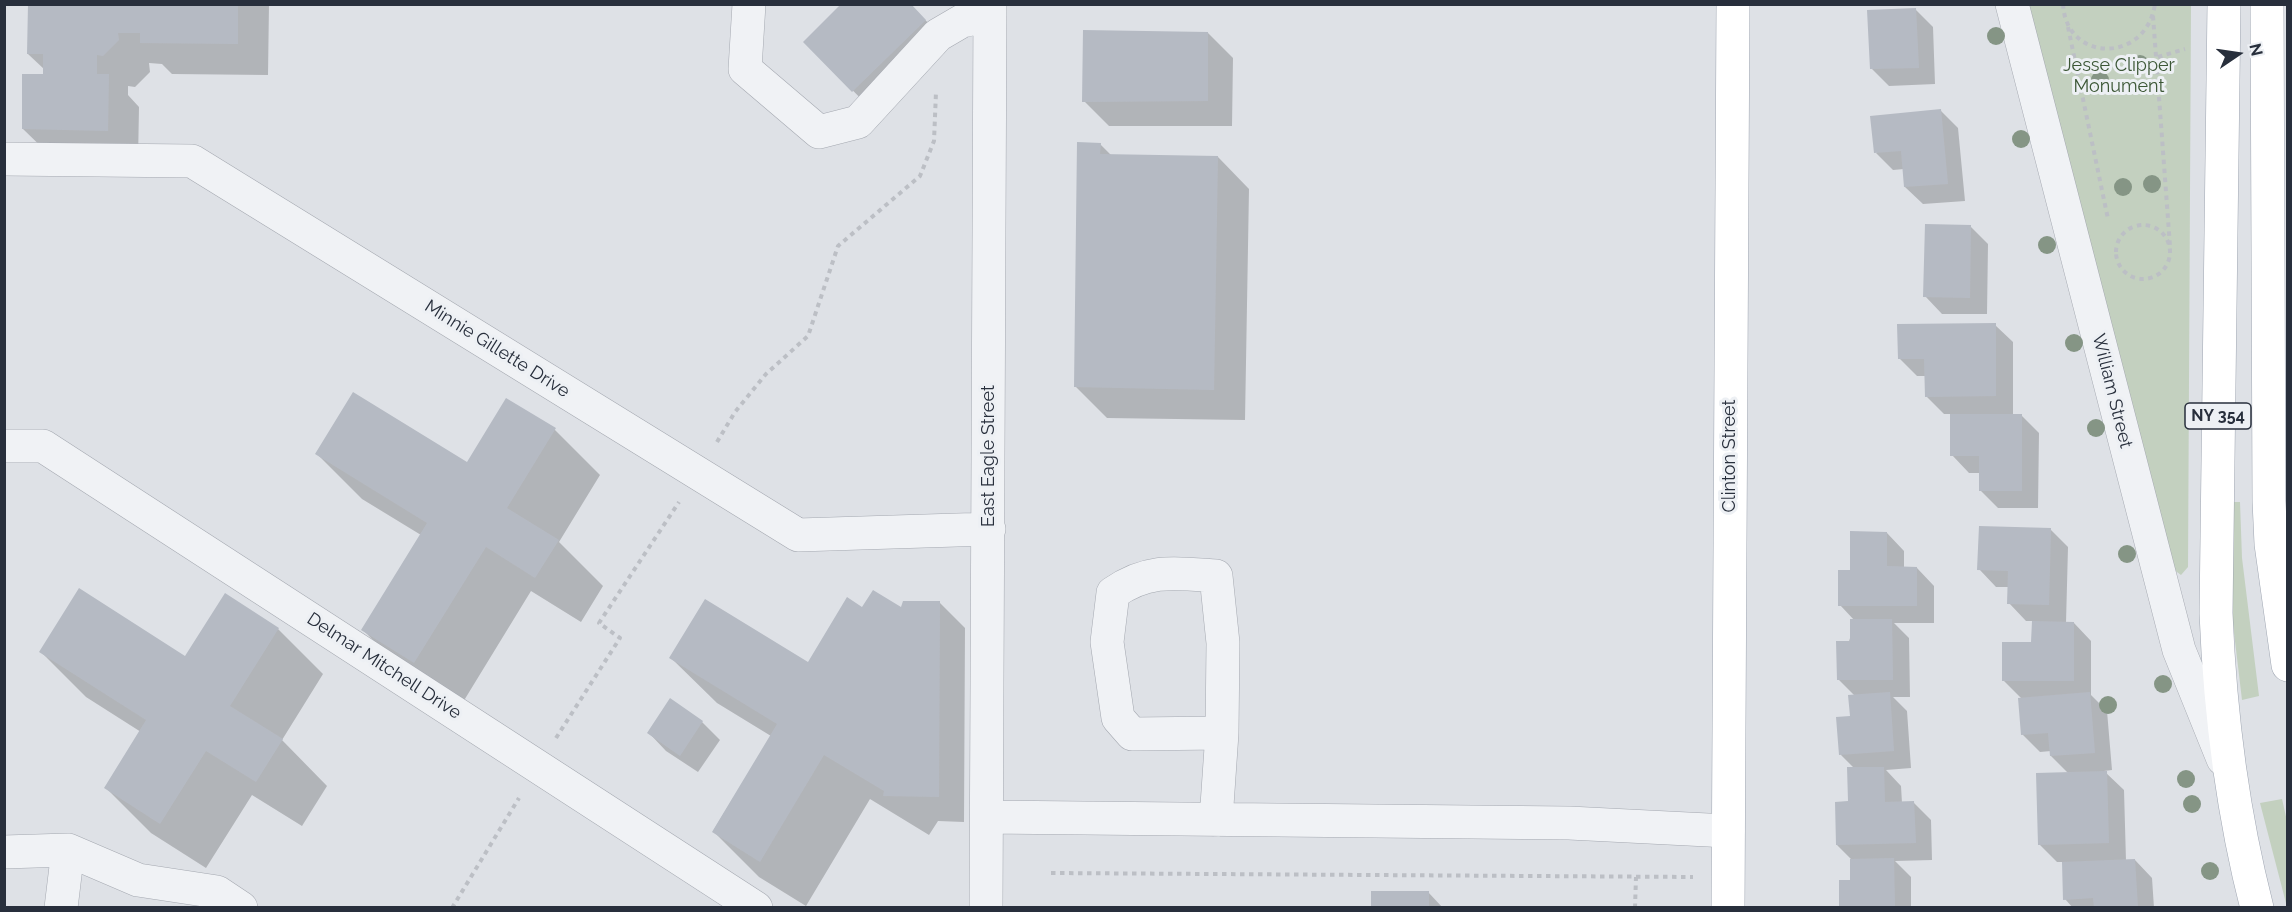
<!DOCTYPE html>
<style>
body{margin:0}
#map{position:relative;width:2292px;height:912px;overflow:hidden;background:#dee1e6;font-family:Raleway,sans-serif}
canvas{display:block}
.frame{position:absolute;inset:0;border:6px solid #282f3c;pointer-events:none}
.north{position:absolute;left:2208px;top:24px;width:60px;height:60px;-webkit-text-stroke:4px #edf0f4;paint-order:stroke;rotate:77deg;font-size:16px;font-weight:700;line-height:24px;text-align:center;color:#282f3c}
.north::after{content:'';display:block;margin:auto;width:21px;height:27px;background:#282f3c;clip-path:polygon(50% 0,100% 100%,50% 72%,0 100%)}
</style>
<div id="map">
<canvas width="2292" height="912"></canvas>
<div class="frame"></div>
<div class="north">N</div>
</div>
<script>
const c = document.querySelector('canvas').getContext('2d');
c.lineJoin = 'round';
function paint(path, color) {
  c.fillStyle = color;
  c.fill(path, 'evenodd');
}
function trace(path, color, width, dash) {
  c.strokeStyle = color;
  c.lineWidth = width;
  c.lineCap = dash ? 'butt' : 'round';
  c.setLineDash(dash || []);
  c.stroke(path);
}
function drawText(font, color, halo, rows, align = 'center') {
  c.font = font + ' Raleway,sans-serif';
  c.lineWidth = 6;
  c.setLineDash([]);
  c.textBaseline = 'middle';
  c.strokeStyle = halo;
  c.fillStyle = color;
  for (const [text, x, y, turn = 0] of rows) {
    c.save();
    c.translate(x, y);
    c.rotate((+turn || 0) * Math.PI / 180);
    c.textAlign = isNaN(turn) ? turn : align;
    if (halo) c.strokeText(text, 0, 0);
    c.fillText(text, 0, 0);
    c.restore();
  }
}
paint(new Path2D(`
 M 2027,5 L 2191,5 L 2188,567 L 2181,575 L 2173,569 Z
 M 2230,502 L 2240,502 L 2242,558 L 2259,696 L 2242,700 L 2230,599 Z
 M 2282,799 L 2287,821 L 2287,907 L 2260,803 Z`), '#c3d0bf');
paint(new Path2D(`
 M 29,4 L 269,4 L 268,75 L 172,74 L 162,64 L 149,63 L 150,72 L 135,87 L 128,86 L 128,95 L 139,107 L 138,161 L 55,160 L 23,129 L 45,76 L 45,70 L 28,54 Z
 M 910,4 L 950,46 L 878,116 L 805,42 Z
 M 1915,9 L 1933,27 L 1935,84 L 1889,86 L 1872,69 Z
 M 1208,33 L 1233,58 L 1232,126 L 1109,126 L 1084,101 Z
 M 1941,111 L 1958,128 L 1965,201 L 1923,204 L 1905,187 L 1904,169 L 1893,170 L 1876,153 Z
 M 1100,144 L 1111,155 L 1218,157 L 1249,189 L 1245,420 L 1107,418 L 1076,387 Z
 M 1970,226 L 1988,244 L 1987,314 L 1942,314 L 1925,296 Z
 M 1995,325 L 2013,342 L 2013,415 L 2021,415 L 2039,433 L 2038,508 L 1998,508 L 1980,490 L 1981,473 L 1969,473 L 1952,455 L 1952,414 L 1944,414 L 1926,396 L 1926,376 L 1917,376 L 1899,358 Z
 M 507,400 L 555,430 L 600,475 L 559,542 L 603,586 L 581,622 L 531,591 L 460,707 L 408,675 L 363,630 L 421,535 L 362,499 L 317,454 L 467,464 Z
 M 2051,530 L 2068,547 L 2066,623 L 2074,623 L 2091,641 L 2091,695 L 2107,711 L 2112,770 L 2104,771 L 2124,790 L 2126,861 L 2135,860 L 2152,878 L 2154,908 L 2073,908 L 2065,899 L 2063,862 L 2057,862 L 2039,844 L 2069,774 L 2051,756 L 2051,751 L 2040,752 L 2022,734 L 2022,699 L 2003,680 L 2033,644 L 2034,621 L 2026,621 L 2009,603 L 2009,587 L 1996,587 L 1979,569 Z
 M 1887,533 L 1904,551 L 1904,568 L 1917,568 L 1934,586 L 1934,623 L 1894,623 L 1909,638 L 1910,697 L 1893,697 L 1907,711 L 1911,768 L 1886,770 L 1901,786 L 1902,803 L 1914,803 L 1931,820 L 1932,860 L 1895,861 L 1911,877 L 1911,908 L 1840,908 L 1852,881 L 1851,859 L 1837,845 L 1850,803 L 1855,769 L 1841,755 L 1855,696 L 1838,679 L 1855,621 L 1840,605 L 1851,571 Z
 M 940,603 L 965,628 L 964,822 L 938,821 L 929,835 L 870,799 L 806,906 L 759,877 L 713,831 L 771,736 L 717,703 L 671,658 L 809,664 L 863,609 L 902,609 Z
 M 278,629 L 323,674 L 282,740 L 327,786 L 302,826 L 252,795 L 206,868 L 151,833 L 106,788 L 141,732 L 86,697 L 41,652 L 186,658 Z
 M 671,700 L 702,722 L 720,740 L 698,772 L 666,751 L 649,733 Z
 M 1428,892 L 1443,908 L 1373,908 Z`), '#0003');
paint(new Path2D(`
 M 28,4 L 238,4 L 238,44 L 140,43 L 140,33 L 118,33 L 119,40 L 103,56 L 97,55 L 97,74 L 109,74 L 108,131 L 22,129 L 22,74 L 43,74 L 43,54 L 27,54 Z
 M 841,4 L 911,4 L 926,20 L 852,92 L 803,42 Z
 M 1916,8 L 1919,68 L 1870,69 L 1867,10 Z
 M 1083,30 L 1208,32 L 1208,101 L 1082,102 Z
 M 1941,109 L 1948,184 L 1904,187 L 1901,151 L 1874,153 L 1870,116 Z
 M 1077,142 L 1101,143 L 1100,154 L 1218,156 L 1214,390 L 1074,387 Z
 M 1925,224 L 1971,225 L 1970,298 L 1923,297 Z
 M 1996,323 L 1996,396 L 1925,397 L 1924,359 L 1898,359 L 1897,324 Z
 M 353,392 L 467,462 L 506,398 L 556,428 L 507,508 L 559,540 L 535,578 L 486,547 L 414,663 L 361,630 L 427,523 L 315,454 Z
 M 1950,414 L 2022,414 L 2022,491 L 1979,491 L 1979,456 L 1950,456 Z
 M 1979,526 L 2051,528 L 2049,605 L 2007,604 L 2008,571 L 1977,570 Z
 M 1850,531 L 1887,532 L 1887,566 L 1917,567 L 1917,606 L 1838,606 L 1838,570 L 1850,570 Z
 M 79,588 L 185,656 L 225,593 L 279,628 L 230,706 L 283,739 L 256,782 L 206,751 L 160,824 L 104,788 L 146,720 L 39,652 Z
 M 873,590 L 901,607 L 903,601 L 940,601 L 939,797 L 883,796 L 884,791 L 824,755 L 760,862 L 712,832 L 777,724 L 669,658 L 705,599 L 808,662 L 847,597 L 862,607 Z
 M 1850,619 L 1892,619 L 1893,680 L 1837,680 L 1836,641 L 1850,641 Z
 M 2032,621 L 2074,622 L 2074,681 L 2002,681 L 2002,642 L 2031,642 Z
 M 1890,692 L 1894,751 L 1839,755 L 1836,717 L 1850,716 L 1848,695 Z
 M 2090,692 L 2095,753 L 2050,756 L 2048,733 L 2021,735 L 2018,698 Z
 M 670,698 L 703,721 L 680,756 L 647,733 Z
 M 1847,767 L 1884,767 L 1885,802 L 1914,801 L 1916,843 L 1836,845 L 1835,802 L 1848,801 Z
 M 2107,771 L 2109,843 L 2038,845 L 2036,773 Z
 M 1894,858 L 1895,908 L 1839,908 L 1839,880 L 1850,880 L 1850,859 Z
 M 2135,859 L 2138,908 L 2094,908 L 2093,898 L 2063,900 L 2062,862 Z
 M 1371,891 L 1429,891 L 1429,908 L 1371,908 Z`), '#b5bac3');
const minor = new Path2D(`
 M 749,4 L 745,69 L 819,132 L 858,122 L 938,35 L 962,21 L 990,15
 M 2012,4 L 2179,650 L 2223,759
 M 4,159 L 192,161 L 798,535 L 989,529
 M 4,446 L 43,446 L 756,908
 M 987,817 L 1569,823 L 1728,831
 M 1216,820 L 1222,733 L 1223,643 L 1216,576 C 1176,573 1148,568 1113,593 L 1107,642 L 1118,718 L 1132,734 L 1222,733
 M 4,852 L 68,850 L 138,880 L 217,892 L 241,908
 M 61,908 L 68,850
 M 986,908 L 990,4`);
const major = new Path2D(`
 M 2224,4 L 2216,613 C 2220,713 2232,811 2257,908
 M 2267,4 L 2269,501 L 2271,544 L 2288,665
 M 1728,908 L 1733,4`);
trace(minor, '#a4a8b0', 34);
trace(major, '#9ea5b1', 34);
trace(new Path2D(`
 M 2063,4 C 2066,63 2146,64 2155,4
 M 2153,16 L 2170,246
 M 2068,27 L 2108,219
 M 2158,57 L 2185,49
 M2116 252a27 27 0 1 1 54 0a27 27 0 1 1-54 0Z
 M 717,442 L 735,412 L 766,374 L 808,336 L 838,246 L 920,176 L 934,141 L 936,92
 M 556,738 L 620,638 L 599,623 L 679,502
 M 1051,873 L 1693,877
 M 452,908 L 519,798
 M 1635,908 L 1636,877`), '#bcbfc5', 4, [4.5, 4.5]);
trace(minor, '#f0f2f5', 33);
trace(major, '#fff', 33);
c.fillStyle = '#859585';
for (const [x, y] of [
 [1996,36],
 [2140,64],
 [2100,80],
 [2021,139],
 [2152,184],
 [2123,187],
 [2047,245],
 [2074,343],
 [2096,428],
 [2127,554],
 [2163,684],
 [2108,705],
 [2186,779],
 [2192,804],
 [2210,871]
]) {
  c.beginPath();
  c.arc(x, y, 9, 0, 2 * Math.PI);
  c.fill();
}
for (const [x, y, w] of [
 [2218,416,66]
]) {
  const box = new Path2D();
  box.roundRect(x - w / 2, y - 13, w, 26, 4.5);
  c.fillStyle = '#edf0f4';
  c.fill(box);
  trace(box, '#282f3c', 1.5);
}
drawText('bold 16px', '#282f3c', null, [
 ["NY 354",2218,416]
]);
drawText('18px', '#3c5736', '#edf0f4', [
 ["Jesse Clipper",2119,66],
 ["Monument",2119,87]
]);
drawText('18px', '#282f3c', '#edf0f4', [
 ["Minnie Gillette Drive",497,349,32],
 ["William Street",2112,391,76],
 ["East Eagle Street",989,456,-90],
 ["Clinton Street",1730,456,-90],
 ["Delmar Mitchell Drive",384,666,33]
]);
</script>
